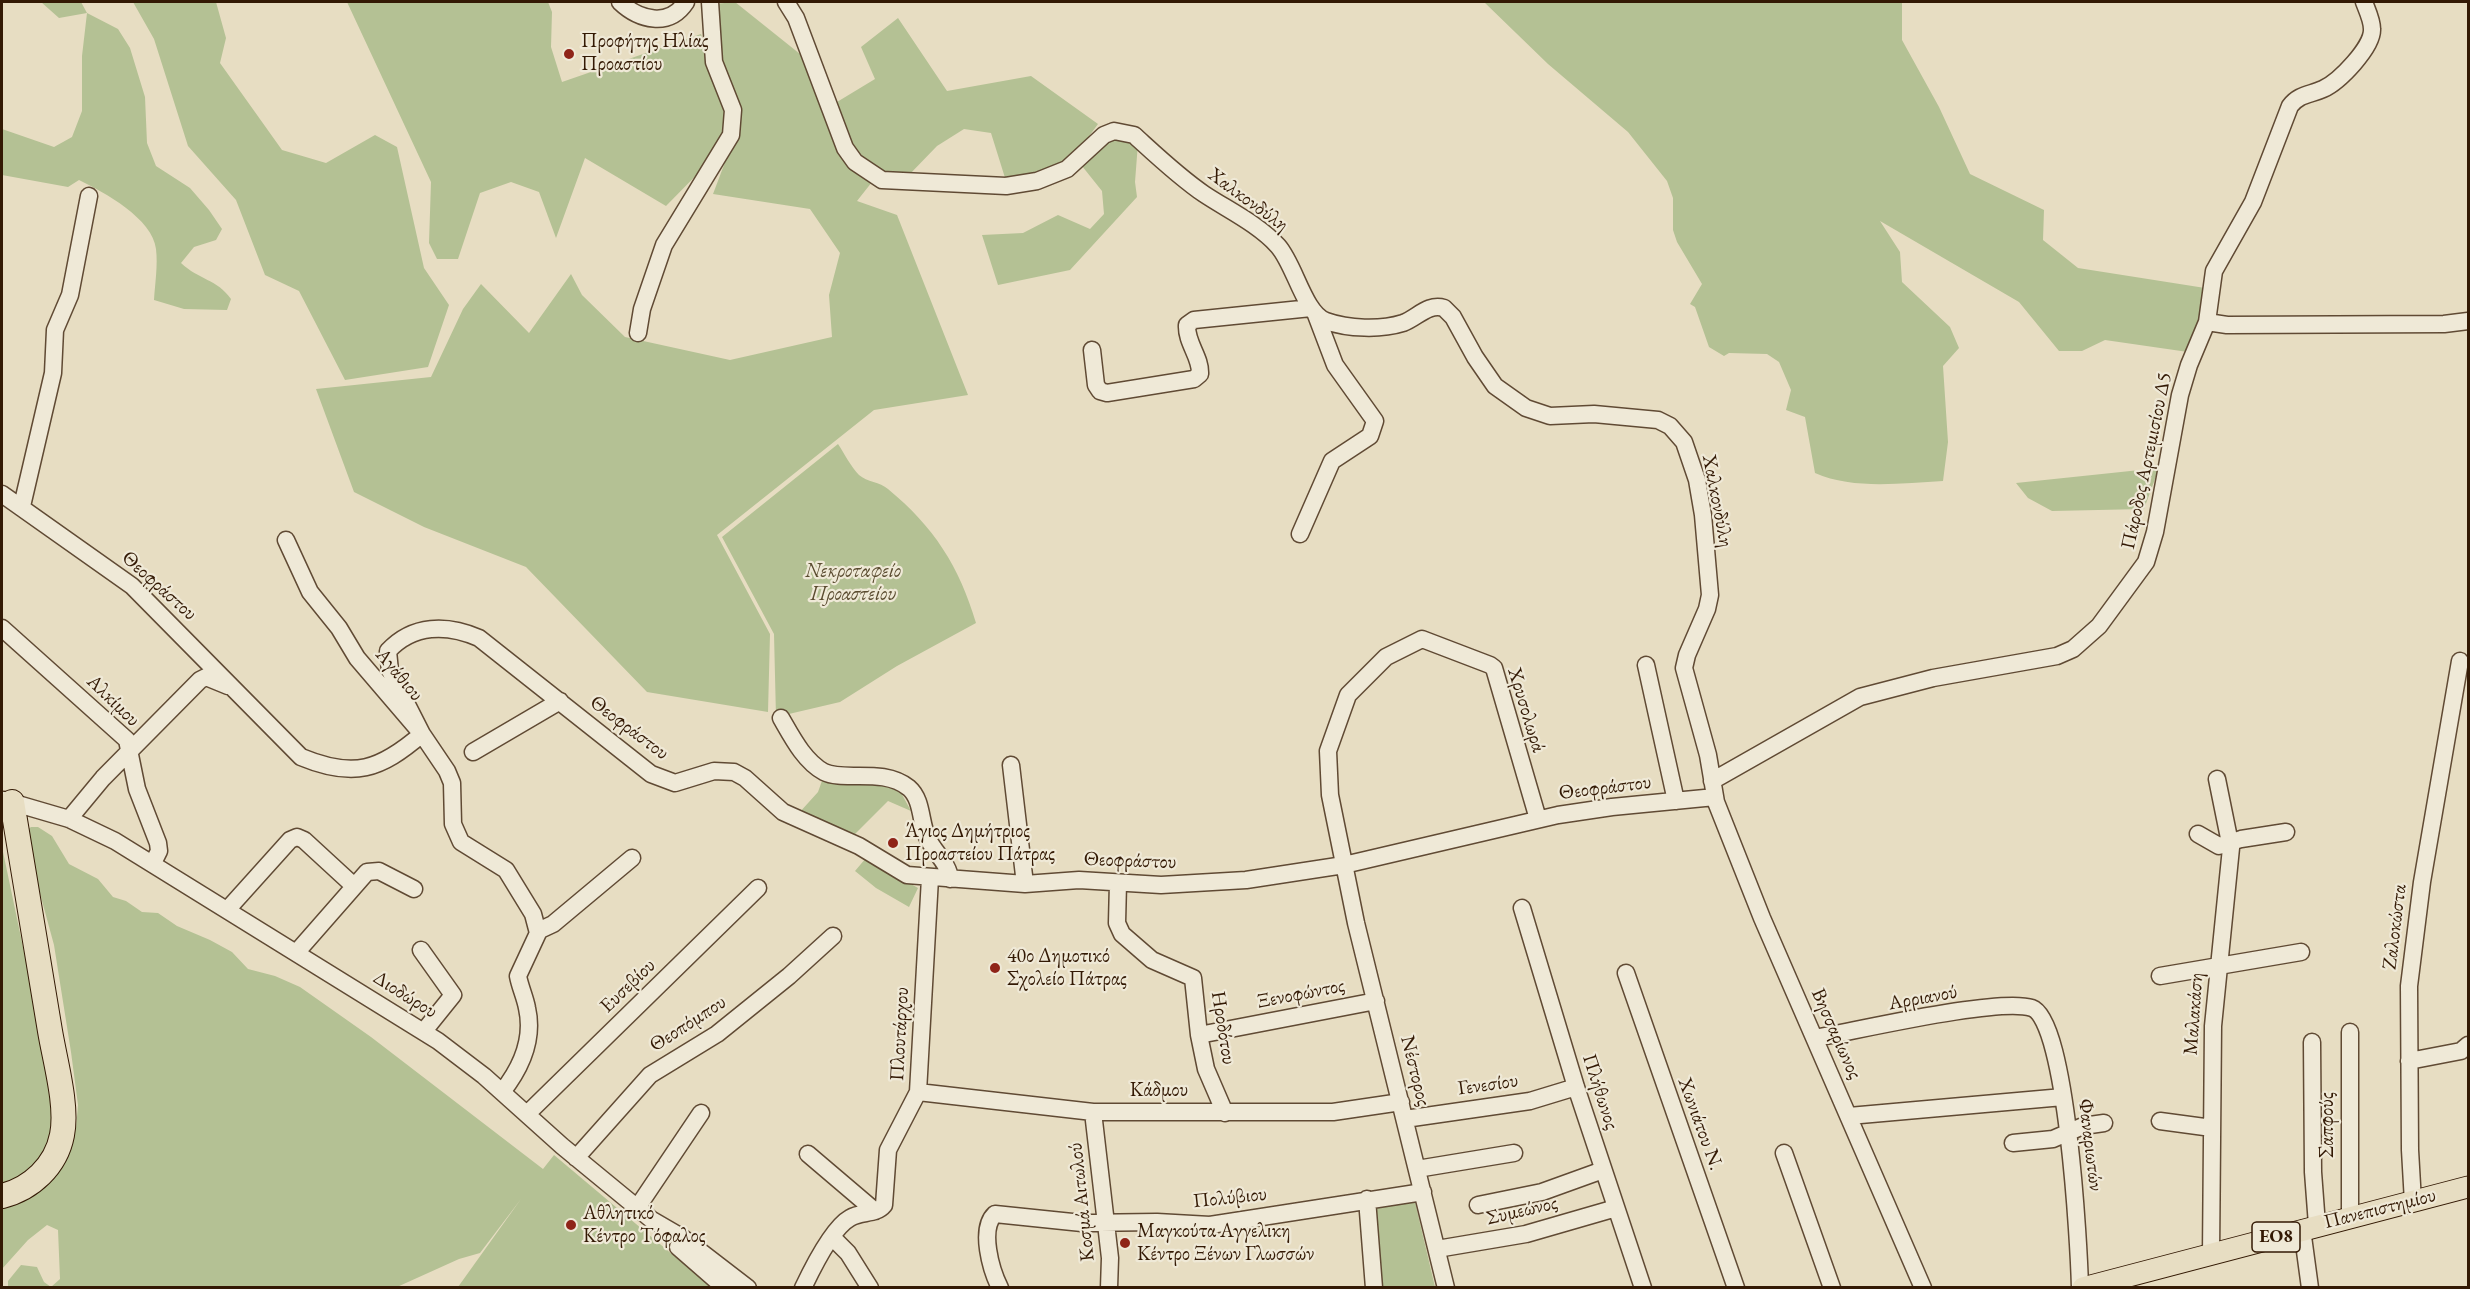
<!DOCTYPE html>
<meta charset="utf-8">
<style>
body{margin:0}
#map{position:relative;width:2470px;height:1289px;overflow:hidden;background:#e7ddc2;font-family:"EB Garamond",serif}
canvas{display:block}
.frame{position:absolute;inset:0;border:3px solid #331904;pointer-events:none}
</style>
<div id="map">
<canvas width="2470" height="1289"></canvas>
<div class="frame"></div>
</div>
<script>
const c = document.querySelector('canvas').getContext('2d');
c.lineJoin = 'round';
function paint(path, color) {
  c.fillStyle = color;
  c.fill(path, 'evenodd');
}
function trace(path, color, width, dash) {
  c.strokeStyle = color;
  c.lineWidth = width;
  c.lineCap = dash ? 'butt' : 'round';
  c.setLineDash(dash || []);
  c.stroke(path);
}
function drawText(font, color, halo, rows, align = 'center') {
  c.font = font + ' "EB Garamond",serif';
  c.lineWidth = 4.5;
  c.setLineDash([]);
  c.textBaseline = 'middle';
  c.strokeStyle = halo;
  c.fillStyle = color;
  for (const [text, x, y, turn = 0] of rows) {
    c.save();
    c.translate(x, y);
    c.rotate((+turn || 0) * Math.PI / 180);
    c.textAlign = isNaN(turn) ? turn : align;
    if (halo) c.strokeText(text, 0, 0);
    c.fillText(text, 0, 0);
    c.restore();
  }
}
paint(new Path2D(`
 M 41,2 L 81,2 L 87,13 L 118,29 L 130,48 L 145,97 L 147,143 L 156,166 L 190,188 L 209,210 L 222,229 L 216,240 L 194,247 L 181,263 C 199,280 217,279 231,299 L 227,310 L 184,309 L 154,300 C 155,284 158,265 156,249 C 153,219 104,192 79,180 L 68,187 L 2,175 L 2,129 L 54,147 L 72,137 L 82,111 L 82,56 L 87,13 L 59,18 Z
 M 133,2 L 216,2 L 226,38 L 220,63 L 282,150 L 326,163 L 375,135 L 397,147 L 424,268 L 449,305 L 428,367 L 345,380 L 299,291 L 265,275 L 236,200 L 188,146 L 154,39 Z
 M 347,2 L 548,2 L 552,12 L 551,47 L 562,82 L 701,34 L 726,103 L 722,149 L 666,206 L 585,158 L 556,238 L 539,192 L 511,182 L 480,193 L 458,259 L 437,259 L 429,243 L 431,182 Z
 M 735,2 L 805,58 L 872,182 L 857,201 L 897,215 L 968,395 L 874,410 L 717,535 L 770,634 L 768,712 L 647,692 L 526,567 L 424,527 L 354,492 L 316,389 L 431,377 L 463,309 L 481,284 L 529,333 L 571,274 L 582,295 L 625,337 L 730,360 L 832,337 L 829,295 L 840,253 L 810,209 L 713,194 L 738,128 L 717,59 L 714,4 Z
 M 1484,2 L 1902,2 L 1902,40 L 1939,107 L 1970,174 L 2044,210 L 2043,240 L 2078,268 L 2205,288 L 2199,327 L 2188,352 L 2105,340 L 2082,351 L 2059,351 L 2019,302 L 1880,221 L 1900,252 L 1902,282 L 1950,327 L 1959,348 L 1943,366 L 1948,442 L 1943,481 C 1902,483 1853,490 1815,473 L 1805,417 L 1786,410 L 1791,390 L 1779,362 L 1767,354 L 1729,353 L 1724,356 L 1709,347 L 1695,307 L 1690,304 L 1702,284 L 1677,242 L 1673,230 L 1673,198 L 1667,181 L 1628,132 L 1548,64 Z
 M 898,18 L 947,91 L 1031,76 L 1098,124 L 1073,158 L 1043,173 L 1006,181 L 991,133 L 964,129 L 937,146 L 907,177 C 858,176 850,141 837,102 L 875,79 L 861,47 Z
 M 1113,138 L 1138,143 L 1135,182 L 1137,197 L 1070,270 L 998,285 L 982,235 L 1023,233 L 1058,215 L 1090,229 L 1104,214 L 1102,191 L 1082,166 Z
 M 838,444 C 844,453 851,467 859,475 C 867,482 880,482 888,489 C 934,527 959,566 976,623 L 897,666 L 840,702 L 776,717 L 774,634 L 722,537 Z
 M 2159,468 L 2144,509 L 2052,511 L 2028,498 L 2016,483 Z
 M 823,778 L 868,780 L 899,789 L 911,811 L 888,801 L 855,834 L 799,813 L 818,792 Z
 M 31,827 L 38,827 L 52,836 L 69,864 L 98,879 L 113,897 L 126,901 L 142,912 L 158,913 L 177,926 L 210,940 L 232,952 L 248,969 L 275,976 L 300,987 L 371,1037 L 543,1169 L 554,1155 L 711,1287 L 458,1287 L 521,1199 L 480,1253 L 459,1259 L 397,1287 L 8,1287 L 8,1281 L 21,1265 L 37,1267 L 44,1282 L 51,1287 L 60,1279 L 58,1230 L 47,1225 L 28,1240 L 2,1269 L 2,1207 L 16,1204 L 47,1186 L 68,1158 L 76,1128 L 78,1105 L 71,1052 L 54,945 L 35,875 L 27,830 Z
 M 2,847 L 48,1066 L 54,1134 L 38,1166 L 2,1188 Z
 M 866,858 L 918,888 L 909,907 L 876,888 L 855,871 Z
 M 1415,1202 L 1435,1287 L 1380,1287 L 1374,1205 Z`), '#b4c194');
const minor = new Path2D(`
 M 620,2 C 639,20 669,28 686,2
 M 786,2 L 796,18 L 845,148 L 855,162 L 882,180 L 1006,186 L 1037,181 L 1067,169 L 1104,135 L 1114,131 L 1134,135 C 1156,155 1179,177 1204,194 C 1228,210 1258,224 1278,246 C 1295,265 1304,313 1326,321 C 1348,329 1381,330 1403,323 C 1417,318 1428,303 1444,308 L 1453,317 L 1475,357 L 1495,386 L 1526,408 L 1550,416 L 1594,414 L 1658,420 L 1670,426 L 1684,442 L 1697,480 L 1703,515 L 1710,595 L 1707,609 L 1687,655 L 1684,668 L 1708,755 L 1716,802 L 1762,918 L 1923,1288
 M 2207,322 L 2227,325 L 2444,324 L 2468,321
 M 638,333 L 642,309 L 664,245 L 731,135 L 733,110 L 714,62 L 710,2
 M 1092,350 L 1096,385 L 1100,391 L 1107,393 L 1194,379 L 1200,374 C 1201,357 1186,343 1187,325 L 1194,320 L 1311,308
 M 2,494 L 132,586 L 301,757 C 354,779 380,770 422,734 L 390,671 L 388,651 C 413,624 447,624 479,638 L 651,774 L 675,783 L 714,771 L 734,772 L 745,778 L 783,812 L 859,846 L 907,875 L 1025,884 L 1079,880 L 1161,885 L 1246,880 L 1344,865 L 1558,815 L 1612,807 L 1715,797
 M 22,506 L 53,373 L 55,330 L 70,295 L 89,196
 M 1300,534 L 1332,461 L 1370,436 L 1375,421 L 1335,365 L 1316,315
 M 286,540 L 310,592 L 339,628 L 357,658 L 422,734 L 447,771 L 452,783 L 453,824 L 461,842 L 506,870 L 533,914 L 538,933 L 518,976 C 520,987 525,997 527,1008 C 534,1039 521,1068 502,1092
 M 2,628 L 127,740 L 137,789 L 158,843 L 159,851 L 153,863
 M 1646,665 L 1676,801
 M 781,718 C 792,737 804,761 824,772 C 844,782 883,767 909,788 C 923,800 920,824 928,839 C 935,853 949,864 950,879
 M 473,752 L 560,701
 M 1011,765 L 1025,884
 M 1712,781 L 1860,697 L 1933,678 L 2057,656 L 2073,649 L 2099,626 L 2146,562 L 2155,532 L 2180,395 L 2189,365 L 2207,322 L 2214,271 L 2253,202 L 2290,106 C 2299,94 2310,95 2323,89 C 2339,82 2373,47 2372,29 C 2372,20 2367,10 2364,2
 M 4,800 L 69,819 L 115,841 L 438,1041 L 484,1076 L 562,1146 L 652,1220 L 683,1238 L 748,1288
 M 69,819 L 103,778 L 200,680 L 206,677 L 228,686
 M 2198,834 L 2219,846 L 2241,839 L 2286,832
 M 1118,883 L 1117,923 L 1122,934 L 1152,960 L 1193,978 L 1199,1035 L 1206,1069 L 1225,1113
 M 1522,908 L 1576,1087 L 1643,1288
 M 227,910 L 290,840 L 297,837 L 304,840 L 354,886
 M 538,931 L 553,924 L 632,858
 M 421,950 L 453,995 L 424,1031
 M 296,953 L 367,872 L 379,871 L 414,889
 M 1626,973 L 1736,1288
 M 2160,976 L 2301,952
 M 2350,1032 L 2350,1218
 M 1199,1035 L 1376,1001
 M 1815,1038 C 1856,1031 1999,997 2032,1008 C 2067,1020 2079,1247 2080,1288
 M 2312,1042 L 2313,1172 L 2317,1225
 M 2409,1061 L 2461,1051 L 2468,1045
 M 918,1092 L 1093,1112 L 1333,1112 L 1401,1102
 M 1093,1112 L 1110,1258 L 1109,1288
 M 527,1114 L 758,888
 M 1849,1116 L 2063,1097
 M 1405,1119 L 1530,1101 L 1576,1087
 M 2160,1121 L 2212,1128
 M 2013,1143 L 2053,1139 L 2083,1126 L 2104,1123
 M 1784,1153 L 1832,1288
 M 808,1154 L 875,1211
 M 576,1158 L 650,1075 L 717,1034 L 789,976 L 833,936
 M 1417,1169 L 1514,1153
 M 1367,1199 L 1374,1288
 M 2413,1202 L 2410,1150 L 2409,986 L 2422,882 L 2460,661
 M 1478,1205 L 1542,1192 L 1603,1170
 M 637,1208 L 701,1113
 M 2302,1229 L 2310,1288
 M 833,1238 L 848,1253 L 870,1288
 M 678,1247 L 725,1288
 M 1437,1249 L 1526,1234 L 1616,1208
 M 2211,1255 L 2213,1026 L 2231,848 L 2217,779
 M 803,1288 C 812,1269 832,1228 850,1218 C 861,1211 876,1215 884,1205 L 888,1150 L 918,1092 L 930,878
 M 1000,1288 C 991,1270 979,1229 995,1214 L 1082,1223 L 1157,1222 L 1210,1225 L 1423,1192
 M 1446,1288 L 1356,923 L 1330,795 L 1328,751 L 1348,695 L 1386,657 L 1422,639 L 1490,665 L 1494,668 L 1538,819`);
const major = new Path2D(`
 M 2083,1288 L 2468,1187`);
const highway = new Path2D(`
 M 2,1196 C 31,1189 56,1166 62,1135 C 68,1106 55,1061 50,1031 C 38,955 25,879 12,802`);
trace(minor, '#604a34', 19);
trace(major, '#331904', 23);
trace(highway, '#331904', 26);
trace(minor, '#efe9d7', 16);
trace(major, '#e7ddc2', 21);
trace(highway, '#e7ddc2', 24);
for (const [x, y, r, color] of [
 [569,54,6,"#8f2418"],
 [893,843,6,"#8f2418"],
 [995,968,6,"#8f2418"],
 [571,1225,6,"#8f2418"],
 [1125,1243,6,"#8f2418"]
]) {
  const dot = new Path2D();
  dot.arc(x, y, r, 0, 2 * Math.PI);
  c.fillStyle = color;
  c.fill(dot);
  trace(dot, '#efe9d7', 2);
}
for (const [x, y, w] of [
 [2276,1237,48]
]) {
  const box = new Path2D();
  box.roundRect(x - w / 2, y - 15, w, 30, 4.5);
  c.fillStyle = '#efe9d7';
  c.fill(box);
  trace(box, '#331904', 1.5);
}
drawText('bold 18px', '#331904', null, [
 ["ΕΟ8",2276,1237]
]);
drawText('20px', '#331904', '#efe9d7', [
 ["Προφήτης Ηλίας",581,42],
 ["Προαστίου",581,65],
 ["Άγιος Δημήτριος",905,832],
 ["Προαστείου Πάτρας",905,855],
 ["40ο Δημοτικό",1007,957],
 ["Σχολείο Πάτρας",1007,980],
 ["Αθλητικό",583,1214],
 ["Κέντρο Τόφαλος",583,1237],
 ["Μαγκούτα Αγγελικη",1137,1232],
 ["Κέντρο Ξένων Γλωσσών",1137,1255]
], 'left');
drawText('20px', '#331904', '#efe9d7', [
 ["Χαλκονδύλη",1248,200,36],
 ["Πάροδος Αρτεμισίου Δ5",2147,461,-78],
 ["Χαλκονδύλη",1717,501,79],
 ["Θεοφράστου",159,586,42],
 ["Αγάθιου",399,675,50],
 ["Αλκίμου",113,701,44],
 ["Χρυσολωρά",1526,710,73],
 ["Θεοφράστου",629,728,37],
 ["Θεοφράστου",1605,788,-7],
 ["Θεοφράστου",1130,861,2],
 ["Ζαλοκώστα",2395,927,-83],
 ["Ευσεβίου",628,986,-44],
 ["Ξενοφώντος",1301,994,-11],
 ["Διοδώρου",405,995,32],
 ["Αρριανού",1923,998,-10],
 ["Μαλακάση",2194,1014,-86],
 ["Θεοπόμπου",688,1024,-33],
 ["Ηροδότου",1223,1028,81],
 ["Πλουτάρχου",900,1034,-87],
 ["Βησσαρίωνος",1836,1034,66],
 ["Νέστορος",1415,1071,76],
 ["Γενεσίου",1488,1085,-8],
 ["Κάδμου",1159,1091],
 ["Πλήθωνος",1600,1092,72],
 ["Χωνιάτου Ν.",1700,1124,70],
 ["Σαπφούς",2328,1125,-90],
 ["Φαναριωτών",2090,1145,83],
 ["Πολύβιου",1230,1198,-6],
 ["Κοσμά Αιτωλού",1082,1202,-96],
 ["Πανεπιστημίου",2380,1209,-14],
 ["Συμεώνος",1522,1211,-13]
]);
drawText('italic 20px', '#5a4b2f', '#efe9d7', [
 ["Νεκροταφείο",853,572],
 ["Προαστείου",853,595]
]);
</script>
